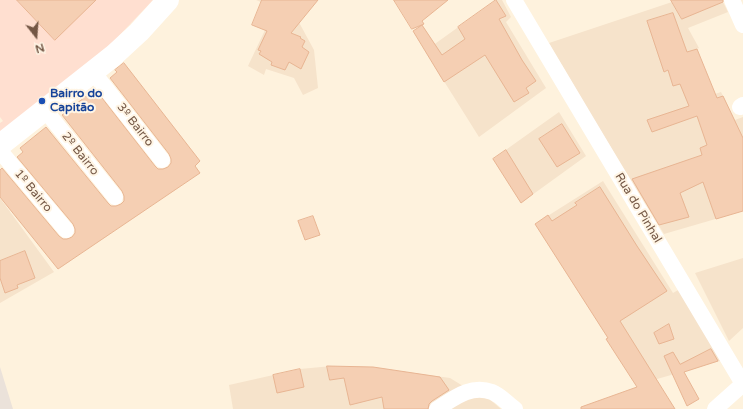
<!DOCTYPE html>
<meta charset="utf-8">
<style>
body{margin:0}
#map{position:relative;width:743px;height:409px;overflow:hidden;background:#fef2dd;font-family:"Varela Round",sans-serif}
canvas{display:block}
.north{position:absolute;left:16px;top:16px;width:40px;height:40px;-webkit-text-stroke:3px #fff5e5;paint-order:stroke;rotate:163deg;font-size:11px;font-weight:700;line-height:16px;text-align:center;color:#745745}
.north::after{content:'';display:block;margin:auto;width:14px;height:18px;background:#745745;clip-path:polygon(50% 0,100% 100%,50% 72%,0 100%)}
</style>
<div id="map">
<canvas width="743" height="409"></canvas>
<div class="north">N</div>
</div>
<script>
const c = document.querySelector('canvas').getContext('2d');
c.lineJoin = 'round';
function paint(path, color) {
  c.fillStyle = color;
  c.fill(path, 'evenodd');
}
function trace(path, color, width, dash) {
  c.strokeStyle = color;
  c.lineWidth = width;
  c.lineCap = dash ? 'butt' : 'round';
  c.setLineDash(dash || []);
  c.stroke(path);
}
function drawText(font, color, halo, rows, align = 'center') {
  c.font = font + ' "Varela Round",sans-serif';
  c.lineWidth = 4;
  c.setLineDash([]);
  c.textBaseline = 'middle';
  c.strokeStyle = halo;
  c.fillStyle = color;
  for (const [text, x, y, turn = 0] of rows) {
    c.save();
    c.translate(x, y);
    c.rotate((+turn || 0) * Math.PI / 180);
    c.textAlign = isNaN(turn) ? turn : align;
    if (halo) c.strokeText(text, 0, 0);
    c.fillText(text, 0, 0);
    c.restore();
  }
}
paint(new Path2D(`
 M 256,0 L 306,0 L 295,15 L 314,50 L 318,88 L 303,95 L 294,78 L 266,69 L 264,75 L 248,66 L 265,30 L 252,25 L 261,2 Z
 M 496,0 L 502,0 L 511,17 L 506,22 L 546,88 L 479,137 L 425,51 Z
 M 722,0 L 728,12 L 688,28 L 699,48 L 697,49 L 715,94 L 721,92 L 735,120 L 743,117 L 743,211 L 664,234 L 599,128 L 549,43 L 672,2 Z
 M 559,112 L 586,156 L 521,203 L 493,159 Z
 M 603,181 L 673,293 L 680,289 L 721,358 L 720,361 L 636,385 L 608,338 L 535,224 Z
 M 0,198 L 54,272 L 0,303 Z
 M 743,258 L 743,328 L 729,341 L 695,273 Z
 M 332,366 L 371,367 L 450,378 L 463,386 L 429,409 L 233,409 L 229,385 L 300,369 Z
 M 467,396 L 487,397 L 501,409 L 448,409 Z`), '#f6e3cb');
paint(new Path2D(`
 M 0,0 L 153,0 L 114,41 L 0,134 L 0,123 L 3,121 L 0,117 Z`), '#ffdfd0');
paint(new Path2D(`
 M 0,367 L 13,409 L 0,409 Z`), '#ebe2da');
const building = new Path2D(`
 M 17,0 L 96,0 L 55,40 Z
 M 262,0 L 318,0 L 291,33 L 301,37 L 300,38 L 305,41 L 302,47 L 309,52 L 301,69 L 289,62 L 285,70 L 271,65 L 272,62 L 259,54 L 261,51 L 258,50 L 267,31 L 252,25 Z
 M 394,0 L 448,0 L 422,21 L 424,24 L 412,29 Z
 M 496,0 L 506,16 L 499,19 L 522,60 L 536,81 L 526,88 L 529,93 L 514,102 L 485,55 L 444,82 L 413,31 L 422,25 L 442,55 L 465,39 L 458,27 Z
 M 671,0 L 723,0 L 723,2 L 682,19 Z
 M 673,13 L 687,52 L 697,49 L 717,98 L 723,96 L 743,138 L 743,211 L 716,219 L 703,182 L 680,193 L 689,217 L 659,225 L 632,179 L 702,155 L 700,148 L 707,145 L 697,116 L 652,132 L 647,120 L 689,106 L 680,84 L 673,86 L 668,70 L 664,72 L 647,21 Z
 M 124,63 L 200,161 L 195,166 L 200,173 L 58,269 L 0,197 L 0,170 L 2,168 L 59,236 L 63,239 L 67,239 L 72,237 L 75,233 L 75,229 L 73,224 L 17,157 L 23,152 L 20,148 L 46,127 L 108,203 L 111,206 L 116,206 L 121,204 L 124,201 L 124,196 L 122,191 L 62,115 L 95,89 L 155,166 L 158,169 L 163,169 L 168,167 L 171,163 L 171,159 L 169,154 L 110,78 L 117,72 L 115,70 Z
 M 562,124 L 580,153 L 557,167 L 539,139 Z
 M 506,150 L 533,194 L 521,203 L 493,159 Z
 M 600,187 L 637,246 L 667,291 L 620,321 L 675,409 L 581,409 L 581,407 L 637,387 L 606,339 L 608,338 L 535,224 L 548,215 L 552,221 L 577,205 L 575,203 Z
 M 313,216 L 320,235 L 305,240 L 298,221 Z
 M 25,251 L 35,278 L 17,285 L 18,288 L 5,293 L 0,278 L 0,261 Z
 M 669,324 L 674,339 L 659,344 L 654,333 Z
 M 711,349 L 718,361 L 684,372 L 699,399 L 687,406 L 664,356 L 673,352 L 680,364 Z
 M 327,366 L 373,367 L 440,377 L 449,390 L 432,401 L 429,404 L 428,409 L 384,409 L 382,397 L 350,405 L 344,378 L 330,380 Z
 M 300,369 L 304,387 L 277,393 L 273,375 Z`);
paint(building, '#f5cfb3');
trace(building, '#e8b593', 1);
trace(new Path2D(`
 M 514,0 L 743,384
 M 732,0 L 743,25
 M 93,72 L 162,160
 M 740,107 L 743,105
 M 45,110 L 115,197
 M 0,151 L 66,230
 M 437,409 C 454,398 471,384 492,392 C 500,395 508,404 515,409
 M 715,409 L 743,384`), '#fff', 16);
trace(new Path2D(`
 M 0,145 L 113,56 L 139,32 L 168,0`), '#fff', 22);
for (const [x, y, r, color] of [
 [42,101,4,"#1a4fb4"]
]) {
  const dot = new Path2D();
  dot.arc(x, y, r, 0, 2 * Math.PI);
  c.fillStyle = color;
  c.fill(dot);
  trace(dot, '#fff5e5', 1.5);
}
drawText('bold 12px', '#164399', '#fff5e5', [
 ["Bairro do",50,94],
 ["Capitão",50,108]
], 'left');
drawText('12px', '#745745', '#fff5e5', [
 ["3º Bairro",135,125,52],
 ["2º Bairro",80,154,51],
 ["1º Bairro",33,191,50],
 ["Rua do Pinhal",638,208,59]
]);
</script>
